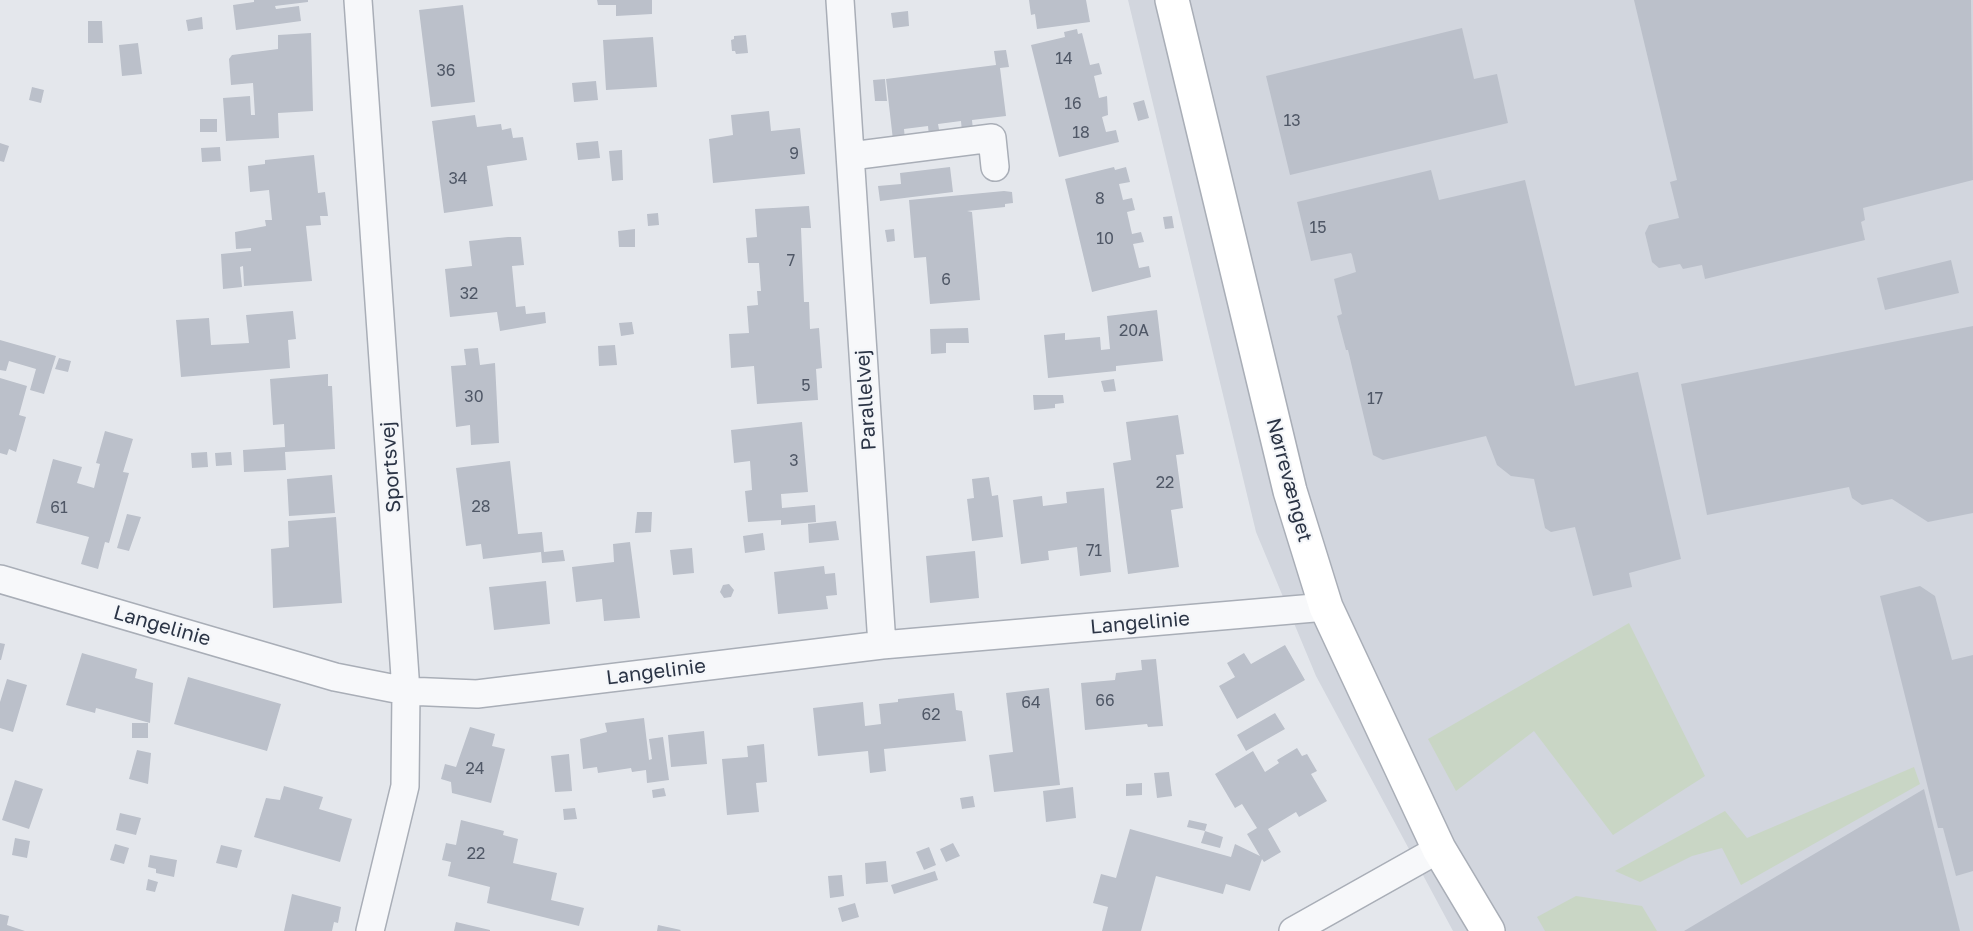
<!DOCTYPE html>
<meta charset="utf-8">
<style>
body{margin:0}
canvas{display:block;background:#e4e7ec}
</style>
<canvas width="1973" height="931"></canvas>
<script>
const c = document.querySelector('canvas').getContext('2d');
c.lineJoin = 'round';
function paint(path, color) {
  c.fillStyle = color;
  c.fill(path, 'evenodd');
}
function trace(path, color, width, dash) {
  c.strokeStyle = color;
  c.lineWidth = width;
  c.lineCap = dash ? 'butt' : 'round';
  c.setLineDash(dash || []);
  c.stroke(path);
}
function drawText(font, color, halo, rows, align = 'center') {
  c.font = font + ' "Golos Text",sans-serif';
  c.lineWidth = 4.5;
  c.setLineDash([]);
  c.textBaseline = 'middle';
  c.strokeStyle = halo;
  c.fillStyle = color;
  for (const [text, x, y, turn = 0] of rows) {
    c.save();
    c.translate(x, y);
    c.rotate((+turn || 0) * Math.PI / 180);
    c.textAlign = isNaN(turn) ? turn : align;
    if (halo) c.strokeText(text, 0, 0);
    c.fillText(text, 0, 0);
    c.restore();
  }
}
paint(new Path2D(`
 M 1128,0 L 1973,0 L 1973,931 L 1453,931 L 1316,676 L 1256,532 Z`), '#d2d6de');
paint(new Path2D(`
 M 1629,623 L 1705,776 L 1613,835 L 1534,731 L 1456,791 L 1428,739 Z
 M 1914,767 L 1920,784 L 1741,885 L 1722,848 L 1692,856 L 1640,882 L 1615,871 L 1725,811 L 1747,838 Z
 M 1576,896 L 1642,906 L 1657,931 L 1545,931 L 1537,917 Z`), '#c9d6c5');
paint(new Path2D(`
 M 254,0 L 308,0 L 308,2 L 275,6 L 276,9 L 299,6 L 301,21 L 236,30 L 233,5 L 254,2 Z
 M 597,0 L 652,0 L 652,14 L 616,16 L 616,5 L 598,5 Z
 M 1029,0 L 1086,0 L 1090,22 L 1037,29 L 1035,14 L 1031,15 Z
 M 1634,0 L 1971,0 L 1973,180 L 1863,208 L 1865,220 L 1861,222 L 1865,240 L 1705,279 L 1702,265 L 1683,269 L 1680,264 L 1659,268 L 1652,262 L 1645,233 L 1649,225 L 1679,218 L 1670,182 L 1677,180 Z
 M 463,5 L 475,102 L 431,107 L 419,10 Z
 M 908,11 L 909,26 L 893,28 L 891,13 Z
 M 202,17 L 203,29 L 188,31 L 186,20 Z
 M 88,21 L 102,21 L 103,43 L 88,43 Z
 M 1462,28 L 1474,79 L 1497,74 L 1508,123 L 1290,175 L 1266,76 Z
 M 1077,29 L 1078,34 L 1082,33 L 1090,65 L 1099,63 L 1102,74 L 1094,76 L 1099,98 L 1107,96 L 1108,115 L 1102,117 L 1106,132 L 1116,130 L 1119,142 L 1059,157 L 1031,45 L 1065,37 L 1064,32 Z
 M 311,33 L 313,111 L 278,113 L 279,138 L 226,141 L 223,98 L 250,96 L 251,115 L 255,115 L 253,83 L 231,85 L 229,59 L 232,55 L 278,49 L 278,35 Z
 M 746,35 L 748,53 L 736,54 L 735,51 L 732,51 L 731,40 L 734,39 L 734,36 Z
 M 653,37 L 657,87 L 606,90 L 603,40 Z
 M 138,43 L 142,74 L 122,76 L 119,45 Z
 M 1006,50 L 1009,67 L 1000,68 L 1006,116 L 972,120 L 973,130 L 962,132 L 961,121 L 938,124 L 940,135 L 929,136 L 928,126 L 904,129 L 905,139 L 893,140 L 886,79 L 996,65 L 994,51 Z
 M 885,79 L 887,101 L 875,101 L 873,80 Z
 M 596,81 L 598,100 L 574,102 L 572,83 Z
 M 32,87 L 44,90 L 41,103 L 29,100 Z
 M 1144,100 L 1149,118 L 1138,121 L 1133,103 Z
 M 769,111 L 771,131 L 800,128 L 805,174 L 713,183 L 709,139 L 733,135 L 731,115 Z
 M 475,115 L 477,127 L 501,124 L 502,130 L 511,128 L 513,138 L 523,137 L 527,160 L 487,166 L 493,206 L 444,213 L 432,121 Z
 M 200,119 L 217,119 L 217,132 L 200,132 Z
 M 598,141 L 600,158 L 578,160 L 576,143 Z
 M 0,143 L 9,146 L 4,162 L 0,161 Z
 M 220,147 L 221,161 L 202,162 L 201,148 Z
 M 622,150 L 623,180 L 612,181 L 609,151 Z
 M 314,155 L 318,193 L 325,192 L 328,216 L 320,216 L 321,225 L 306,226 L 312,281 L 244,286 L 243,266 L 240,267 L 242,287 L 223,289 L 221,254 L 251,251 L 251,248 L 236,249 L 235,232 L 266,226 L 265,220 L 272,220 L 269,190 L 250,192 L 248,166 L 265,164 L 265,160 Z
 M 950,167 L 953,192 L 880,201 L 878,186 L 901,184 L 900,173 Z
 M 1114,167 L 1115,170 L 1126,167 L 1130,182 L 1119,184 L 1123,200 L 1132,198 L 1135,210 L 1127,212 L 1132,234 L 1141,232 L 1144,242 L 1133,244 L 1139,268 L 1149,266 L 1151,277 L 1092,292 L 1065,179 Z
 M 1431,170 L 1439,200 L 1525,180 L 1575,386 L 1638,372 L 1681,559 L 1629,573 L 1632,587 L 1593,596 L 1575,527 L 1551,532 L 1545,528 L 1534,479 L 1511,476 L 1497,465 L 1486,436 L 1383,460 L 1373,455 L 1348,350 L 1346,350 L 1337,316 L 1342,314 L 1334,279 L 1356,272 L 1352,255 L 1351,253 L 1311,261 L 1297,202 Z
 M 1004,191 L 1012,192 L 1013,203 L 1005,204 L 1005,207 L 967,211 L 972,212 L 980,300 L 930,304 L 926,257 L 914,258 L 909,200 Z
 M 809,206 L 811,228 L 801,228 L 804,302 L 809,302 L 810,329 L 819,328 L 822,368 L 816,369 L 818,400 L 757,404 L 754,366 L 731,368 L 729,334 L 749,333 L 747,306 L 758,305 L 757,291 L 761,291 L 759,263 L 748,263 L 746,238 L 757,237 L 755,209 Z
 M 658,213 L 659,225 L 648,226 L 647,214 Z
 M 1172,216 L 1174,228 L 1165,229 L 1163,217 Z
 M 635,229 L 635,247 L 619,247 L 618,231 Z
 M 894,229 L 895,241 L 887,242 L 885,230 Z
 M 508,237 L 521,237 L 524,265 L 512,266 L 516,307 L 525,306 L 526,314 L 545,312 L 546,323 L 500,331 L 497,312 L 450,317 L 445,269 L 472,266 L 469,241 Z
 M 1951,260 L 1959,293 L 1885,310 L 1877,278 Z
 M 1157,310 L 1163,361 L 1116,366 L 1116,371 L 1048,378 L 1044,335 L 1065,333 L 1065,340 L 1100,337 L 1101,350 L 1110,349 L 1107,316 Z
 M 293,311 L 296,339 L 288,340 L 290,368 L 181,377 L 176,320 L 209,318 L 211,345 L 249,343 L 246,315 Z
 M 632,322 L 634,334 L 621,336 L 619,323 Z
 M 1973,326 L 1973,513 L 1928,522 L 1892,499 L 1862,505 L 1852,498 L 1849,487 L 1707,515 L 1681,384 Z
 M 968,328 L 969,343 L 946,343 L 946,353 L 931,354 L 930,329 Z
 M 0,340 L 56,356 L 44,394 L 30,390 L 36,369 L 9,361 L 6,371 L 0,370 Z
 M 615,345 L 617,365 L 599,366 L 598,346 Z
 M 478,348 L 480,365 L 495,363 L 499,443 L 471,445 L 470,425 L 456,427 L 451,366 L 466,365 L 464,349 Z
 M 59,358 L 71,361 L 68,372 L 55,369 Z
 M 328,374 L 328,386 L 332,386 L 335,449 L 285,452 L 286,470 L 244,472 L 243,450 L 285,447 L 284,424 L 273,425 L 270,379 Z
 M 0,378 L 27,386 L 19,415 L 26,417 L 16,452 L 9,449 L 7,455 L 0,453 Z
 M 1114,379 L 1116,391 L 1104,392 L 1101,381 Z
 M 1033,395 L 1063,395 L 1064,403 L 1055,404 L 1055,408 L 1034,410 Z
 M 1178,415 L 1184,454 L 1176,455 L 1183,508 L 1171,510 L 1179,567 L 1128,574 L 1113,463 L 1131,460 L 1126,422 Z
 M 802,422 L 808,492 L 781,494 L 782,508 L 815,505 L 816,522 L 781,525 L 781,520 L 748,522 L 745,491 L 752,490 L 750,461 L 734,463 L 731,430 Z
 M 105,431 L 133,439 L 123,472 L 129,473 L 109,543 L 105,542 L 98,569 L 81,564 L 89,537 L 36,523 L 53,459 L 82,467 L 77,483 L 94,488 L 100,464 L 96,463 Z
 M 207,452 L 208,467 L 192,468 L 191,453 Z
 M 231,452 L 232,465 L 216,466 L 215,453 Z
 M 510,461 L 518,534 L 542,532 L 544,552 L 563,550 L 565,561 L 542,563 L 541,552 L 483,559 L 481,544 L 466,546 L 456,468 Z
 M 332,475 L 335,513 L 289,516 L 287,479 Z
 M 989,477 L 992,496 L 998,495 L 1003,537 L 972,541 L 967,499 L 974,498 L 972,479 Z
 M 1104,488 L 1111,572 L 1080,576 L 1077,547 L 1048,551 L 1049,560 L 1021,564 L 1013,500 L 1042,496 L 1043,506 L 1067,503 L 1066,492 Z
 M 637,512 L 652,512 L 651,532 L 635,533 Z
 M 127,514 L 141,517 L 129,551 L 117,548 Z
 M 336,517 L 342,603 L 273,608 L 271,549 L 289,547 L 288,521 Z
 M 836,521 L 839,540 L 809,543 L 808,524 Z
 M 763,533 L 765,550 L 745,553 L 743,536 Z
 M 630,542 L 640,618 L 604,621 L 602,599 L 576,602 L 572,567 L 614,562 L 613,544 Z
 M 692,548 L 694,573 L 673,575 L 670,550 Z
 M 975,551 L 979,598 L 930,603 L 926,556 Z
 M 824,566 L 825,574 L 835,573 L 837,595 L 826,596 L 828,609 L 778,614 L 774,572 Z
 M 546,581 L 550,624 L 494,630 L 489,587 Z
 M 729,584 L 734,590 L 731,597 L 724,598 L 720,592 L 723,585 Z
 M 1920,586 L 1935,596 L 1952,660 L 1973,655 L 1973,871 L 1956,876 L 1943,828 L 1938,828 L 1880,596 Z
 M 0,643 L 5,644 L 1,660 L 0,660 Z
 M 1285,645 L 1305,680 L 1237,719 L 1219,686 L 1235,677 L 1227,663 L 1244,653 L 1251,664 Z
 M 82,653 L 137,669 L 135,678 L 153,683 L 150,723 L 96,708 L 95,713 L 66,705 Z
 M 1156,659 L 1163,726 L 1148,727 L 1147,724 L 1085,730 L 1081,683 L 1115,680 L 1116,673 L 1142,670 L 1141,660 Z
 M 188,677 L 281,704 L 267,751 L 174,724 Z
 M 7,679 L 27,685 L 13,732 L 0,728 L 0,702 Z
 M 1049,688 L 1060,785 L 994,792 L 989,755 L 1013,752 L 1006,693 Z
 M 954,693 L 956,710 L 962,711 L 966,741 L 884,749 L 886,771 L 870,773 L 868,751 L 818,756 L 813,708 L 863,702 L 865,726 L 881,724 L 879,704 L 898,702 L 898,699 Z
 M 1275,713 L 1285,729 L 1246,751 L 1237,735 Z
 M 644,718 L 649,760 L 652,759 L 649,739 L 663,737 L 669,780 L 647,783 L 646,770 L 632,772 L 631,768 L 598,773 L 597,767 L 583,769 L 580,739 L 607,732 L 605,723 Z
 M 132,723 L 148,723 L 148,738 L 132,738 Z
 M 470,727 L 495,734 L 492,746 L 505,749 L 491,803 L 452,793 L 451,782 L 441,779 L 445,764 L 456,767 Z
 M 704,731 L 707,764 L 671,767 L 668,735 Z
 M 764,744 L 767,782 L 756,783 L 759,812 L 727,815 L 722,759 L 748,757 L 747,746 Z
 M 1297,748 L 1302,756 L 1307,754 L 1317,771 L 1311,774 L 1327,801 L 1299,817 L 1296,812 L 1268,829 L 1281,852 L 1264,862 L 1262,859 L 1250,891 L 1226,884 L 1223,894 L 1156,876 L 1141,931 L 1102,931 L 1108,907 L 1093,903 L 1101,874 L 1116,878 L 1130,829 L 1231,857 L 1235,844 L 1260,856 L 1247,834 L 1257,828 L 1242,804 L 1235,808 L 1215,774 L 1253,751 L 1265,772 L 1279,763 L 1277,760 Z
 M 137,750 L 151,753 L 148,784 L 129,779 Z
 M 569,754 L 572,791 L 555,792 L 551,756 Z
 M 1169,772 L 1172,796 L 1157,798 L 1154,773 Z
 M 15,780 L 43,789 L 29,829 L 2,820 Z
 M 1142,783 L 1142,795 L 1126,796 L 1126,784 Z
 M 284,786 L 323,797 L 319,809 L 352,819 L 340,862 L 254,837 L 266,798 L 280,800 Z
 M 1073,787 L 1076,818 L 1046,822 L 1043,791 Z
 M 664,788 L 666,796 L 653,798 L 652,790 Z
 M 1924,789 L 1960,931 L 1684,931 Z
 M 973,796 L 975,807 L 962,809 L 960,798 Z
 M 575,808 L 577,819 L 564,820 L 563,809 Z
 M 120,813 L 141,818 L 136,835 L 116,830 Z
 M 461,820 L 504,831 L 503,835 L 518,839 L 513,863 L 557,873 L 551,900 L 584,908 L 579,926 L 487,903 L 490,887 L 448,876 L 451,862 L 442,860 L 446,843 L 456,845 Z
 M 1189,820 L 1207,824 L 1205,831 L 1187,827 Z
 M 1205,831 L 1223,837 L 1220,848 L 1201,843 Z
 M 15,838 L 30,841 L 27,858 L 12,855 Z
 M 953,843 L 960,856 L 946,862 L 940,849 Z
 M 115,844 L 129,848 L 124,864 L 110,860 Z
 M 221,845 L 242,850 L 237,868 L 216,863 Z
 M 929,847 L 936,865 L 924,870 L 916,852 Z
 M 150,855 L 177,860 L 174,877 L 156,873 L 156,869 L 148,867 Z
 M 886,861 L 888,882 L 866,884 L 865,863 Z
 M 935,871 L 938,880 L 894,894 L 891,885 Z
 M 842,875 L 844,896 L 830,898 L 828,876 Z
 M 148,879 L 158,882 L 155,892 L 146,890 Z
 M 292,894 L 341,907 L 338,923 L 334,922 L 332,931 L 284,931 Z
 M 855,903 L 859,917 L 842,922 L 838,908 Z
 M 0,914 L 9,916 L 7,925 L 25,931 L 0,931 Z
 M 456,922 L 490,930 L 490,931 L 454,931 Z
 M 658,925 L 681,930 L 680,931 L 657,931 Z`), '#bbc0ca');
const street = new Path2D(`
 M 358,0 L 406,691 L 405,786 L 370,931
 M 840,0 L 882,645
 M 851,156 L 992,138 L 995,167
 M 0,579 L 335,677 L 406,691 L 477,694 L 882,645 L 1326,607
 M 1293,931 L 1439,849`);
const secondary = new Path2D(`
 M 1172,0 L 1290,491 L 1326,607 L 1439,849 L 1488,931`);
trace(street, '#a9aeb7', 30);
trace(secondary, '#a9aeb7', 36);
trace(street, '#f7f8fa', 27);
trace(secondary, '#fff', 33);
drawText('16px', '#4f5766', null, [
 ["14",1064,59],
 ["36",446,71],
 ["16",1073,104],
 ["13",1292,121],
 ["18",1081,133],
 ["9",794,154],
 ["34",458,179],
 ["8",1100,199],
 ["15",1318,228],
 ["10",1105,239],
 ["7",791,261],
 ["6",946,280],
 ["32",469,294],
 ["20A",1134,331],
 ["5",806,386],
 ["30",474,397],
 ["17",1375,399],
 ["3",794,461],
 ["22",1165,483],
 ["28",481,507],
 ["61",59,508],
 ["71",1094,551],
 ["66",1105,701],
 ["64",1031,703],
 ["62",931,715],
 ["24",475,769],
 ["22",476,854]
]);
drawText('20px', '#2b3445', '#f4f6f9', [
 ["Parallelvej",866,400,-94],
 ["Sportsvej",391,467,-94],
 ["Nørrevænget",1289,480,75],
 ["Langelinie",1140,623,-5],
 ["Langelinie",162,626,16],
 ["Langelinie",656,672,-7]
]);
</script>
